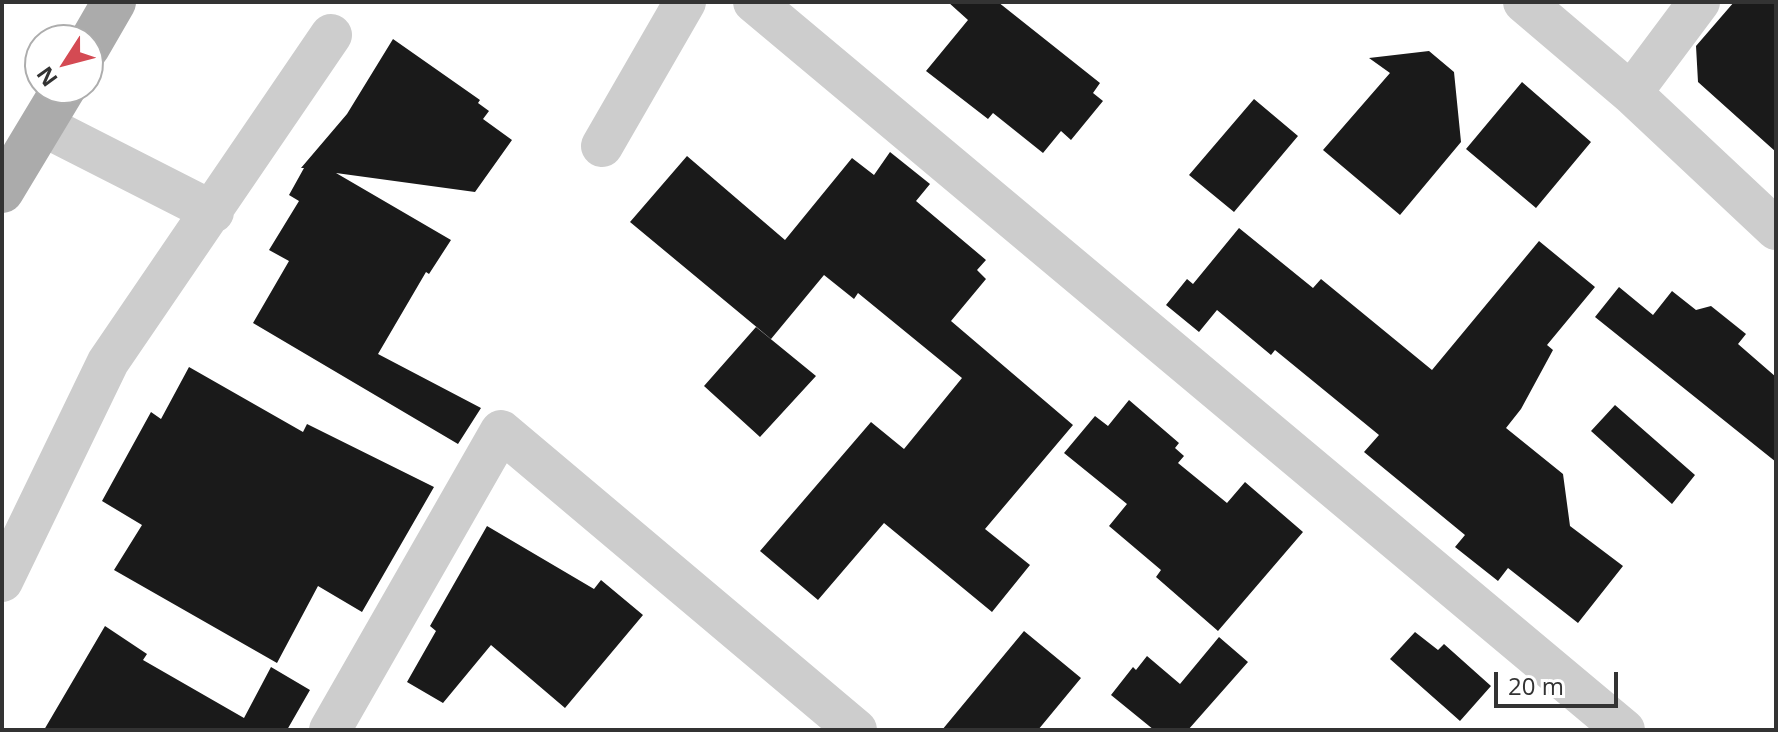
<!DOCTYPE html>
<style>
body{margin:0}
#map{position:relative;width:1778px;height:732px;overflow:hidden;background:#fff;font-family:"Open Sans",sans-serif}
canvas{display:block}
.frame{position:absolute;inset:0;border:4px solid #333;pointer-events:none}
.north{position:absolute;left:24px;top:24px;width:80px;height:80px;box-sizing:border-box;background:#fff;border:2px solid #adadad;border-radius:50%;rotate:234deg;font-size:22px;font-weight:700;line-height:32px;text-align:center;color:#333}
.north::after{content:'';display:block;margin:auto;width:28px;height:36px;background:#d44a53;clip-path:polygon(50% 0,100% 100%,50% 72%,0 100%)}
.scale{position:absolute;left:1494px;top:672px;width:124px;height:36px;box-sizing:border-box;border:4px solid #333;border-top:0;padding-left:10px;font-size:24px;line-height:28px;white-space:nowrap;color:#333;-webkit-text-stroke:6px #fff;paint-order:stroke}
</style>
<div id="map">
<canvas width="1778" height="732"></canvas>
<div class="frame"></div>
<div class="north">N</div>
<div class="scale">20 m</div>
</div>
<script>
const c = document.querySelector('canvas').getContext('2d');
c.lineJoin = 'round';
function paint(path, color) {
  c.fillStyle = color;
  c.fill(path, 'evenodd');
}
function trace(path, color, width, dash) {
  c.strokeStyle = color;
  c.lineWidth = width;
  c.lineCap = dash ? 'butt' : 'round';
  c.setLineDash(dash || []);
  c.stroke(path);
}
paint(new Path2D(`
 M 948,2 L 998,2 L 1100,83 L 1093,93 L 1103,101 L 1071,140 L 1061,131 L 1043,153 L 993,113 L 988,119 L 926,71 L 968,20 Z
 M 1734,2 L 1776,2 L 1776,152 L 1698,82 L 1696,46 Z
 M 393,39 L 480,100 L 478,103 L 489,111 L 483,119 L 512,140 L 475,192 L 336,173 L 451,240 L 429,274 L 426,272 L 378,354 L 481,408 L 458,444 L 253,323 L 289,261 L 269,250 L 299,201 L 289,195 L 304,168 L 301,168 L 347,114 Z
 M 1429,51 L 1454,72 L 1461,142 L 1400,215 L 1323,150 L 1390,73 L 1369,58 Z
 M 1522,82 L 1591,142 L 1536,208 L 1466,149 Z
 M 1254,99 L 1298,136 L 1234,212 L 1189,175 Z
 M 890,152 L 930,184 L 916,201 L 986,260 L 977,270 L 986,279 L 951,321 L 1073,425 L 985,529 L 1030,565 L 992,612 L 884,523 L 818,600 L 760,551 L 871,422 L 904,449 L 962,378 L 858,293 L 854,299 L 824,275 L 771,339 L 630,222 L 687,156 L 785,240 L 852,158 L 874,175 Z
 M 1239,228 L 1313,288 L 1321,279 L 1432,370 L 1539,241 L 1595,287 L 1547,345 L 1553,350 L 1521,409 L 1506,428 L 1563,474 L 1570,526 L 1623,566 L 1578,623 L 1508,568 L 1498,581 L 1455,547 L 1465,535 L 1364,452 L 1379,435 L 1275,350 L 1271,355 L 1217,310 L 1199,332 L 1166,305 L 1187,279 L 1193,284 Z
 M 1619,287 L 1653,315 L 1672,291 L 1696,310 L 1711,306 L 1746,334 L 1738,344 L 1776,377 L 1776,462 L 1595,317 Z
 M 756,327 L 816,376 L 760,437 L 704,386 Z
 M 189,367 L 303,432 L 307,424 L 434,487 L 362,612 L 318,586 L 277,663 L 114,570 L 142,525 L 102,501 L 151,412 L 161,419 Z
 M 1129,400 L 1179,443 L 1175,448 L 1184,456 L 1178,463 L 1227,503 L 1245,482 L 1303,532 L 1218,631 L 1156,577 L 1161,570 L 1109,526 L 1127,504 L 1064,453 L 1095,416 L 1108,426 Z
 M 1615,405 L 1695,475 L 1672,504 L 1591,431 Z
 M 487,526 L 594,589 L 601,580 L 643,615 L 565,708 L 491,645 L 443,703 L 407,682 L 436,631 L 430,626 Z
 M 105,626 L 147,654 L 143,660 L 244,718 L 271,667 L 310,690 L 287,730 L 44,730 Z
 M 1024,631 L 1081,678 L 1038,730 L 942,730 Z
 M 1415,632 L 1438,650 L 1444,644 L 1491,686 L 1460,721 L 1390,659 Z
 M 1219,637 L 1248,662 L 1188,730 L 1154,730 L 1111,695 L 1133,667 L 1136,670 L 1147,656 L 1180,684 Z`), '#1a1a1a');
trace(new Path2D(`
 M 754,2 L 1624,730
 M 1524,2 L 1631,93 L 1776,229
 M 1631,93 L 1699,2
 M 42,125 L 213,212
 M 602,146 L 685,2
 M 2,581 L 108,362 L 331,35
 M 330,730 L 501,431 L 856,730`), '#cdcdcd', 42);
trace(new Path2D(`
 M 88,47 L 114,2
 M 2,191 L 64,88`), '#ababab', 44);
</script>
